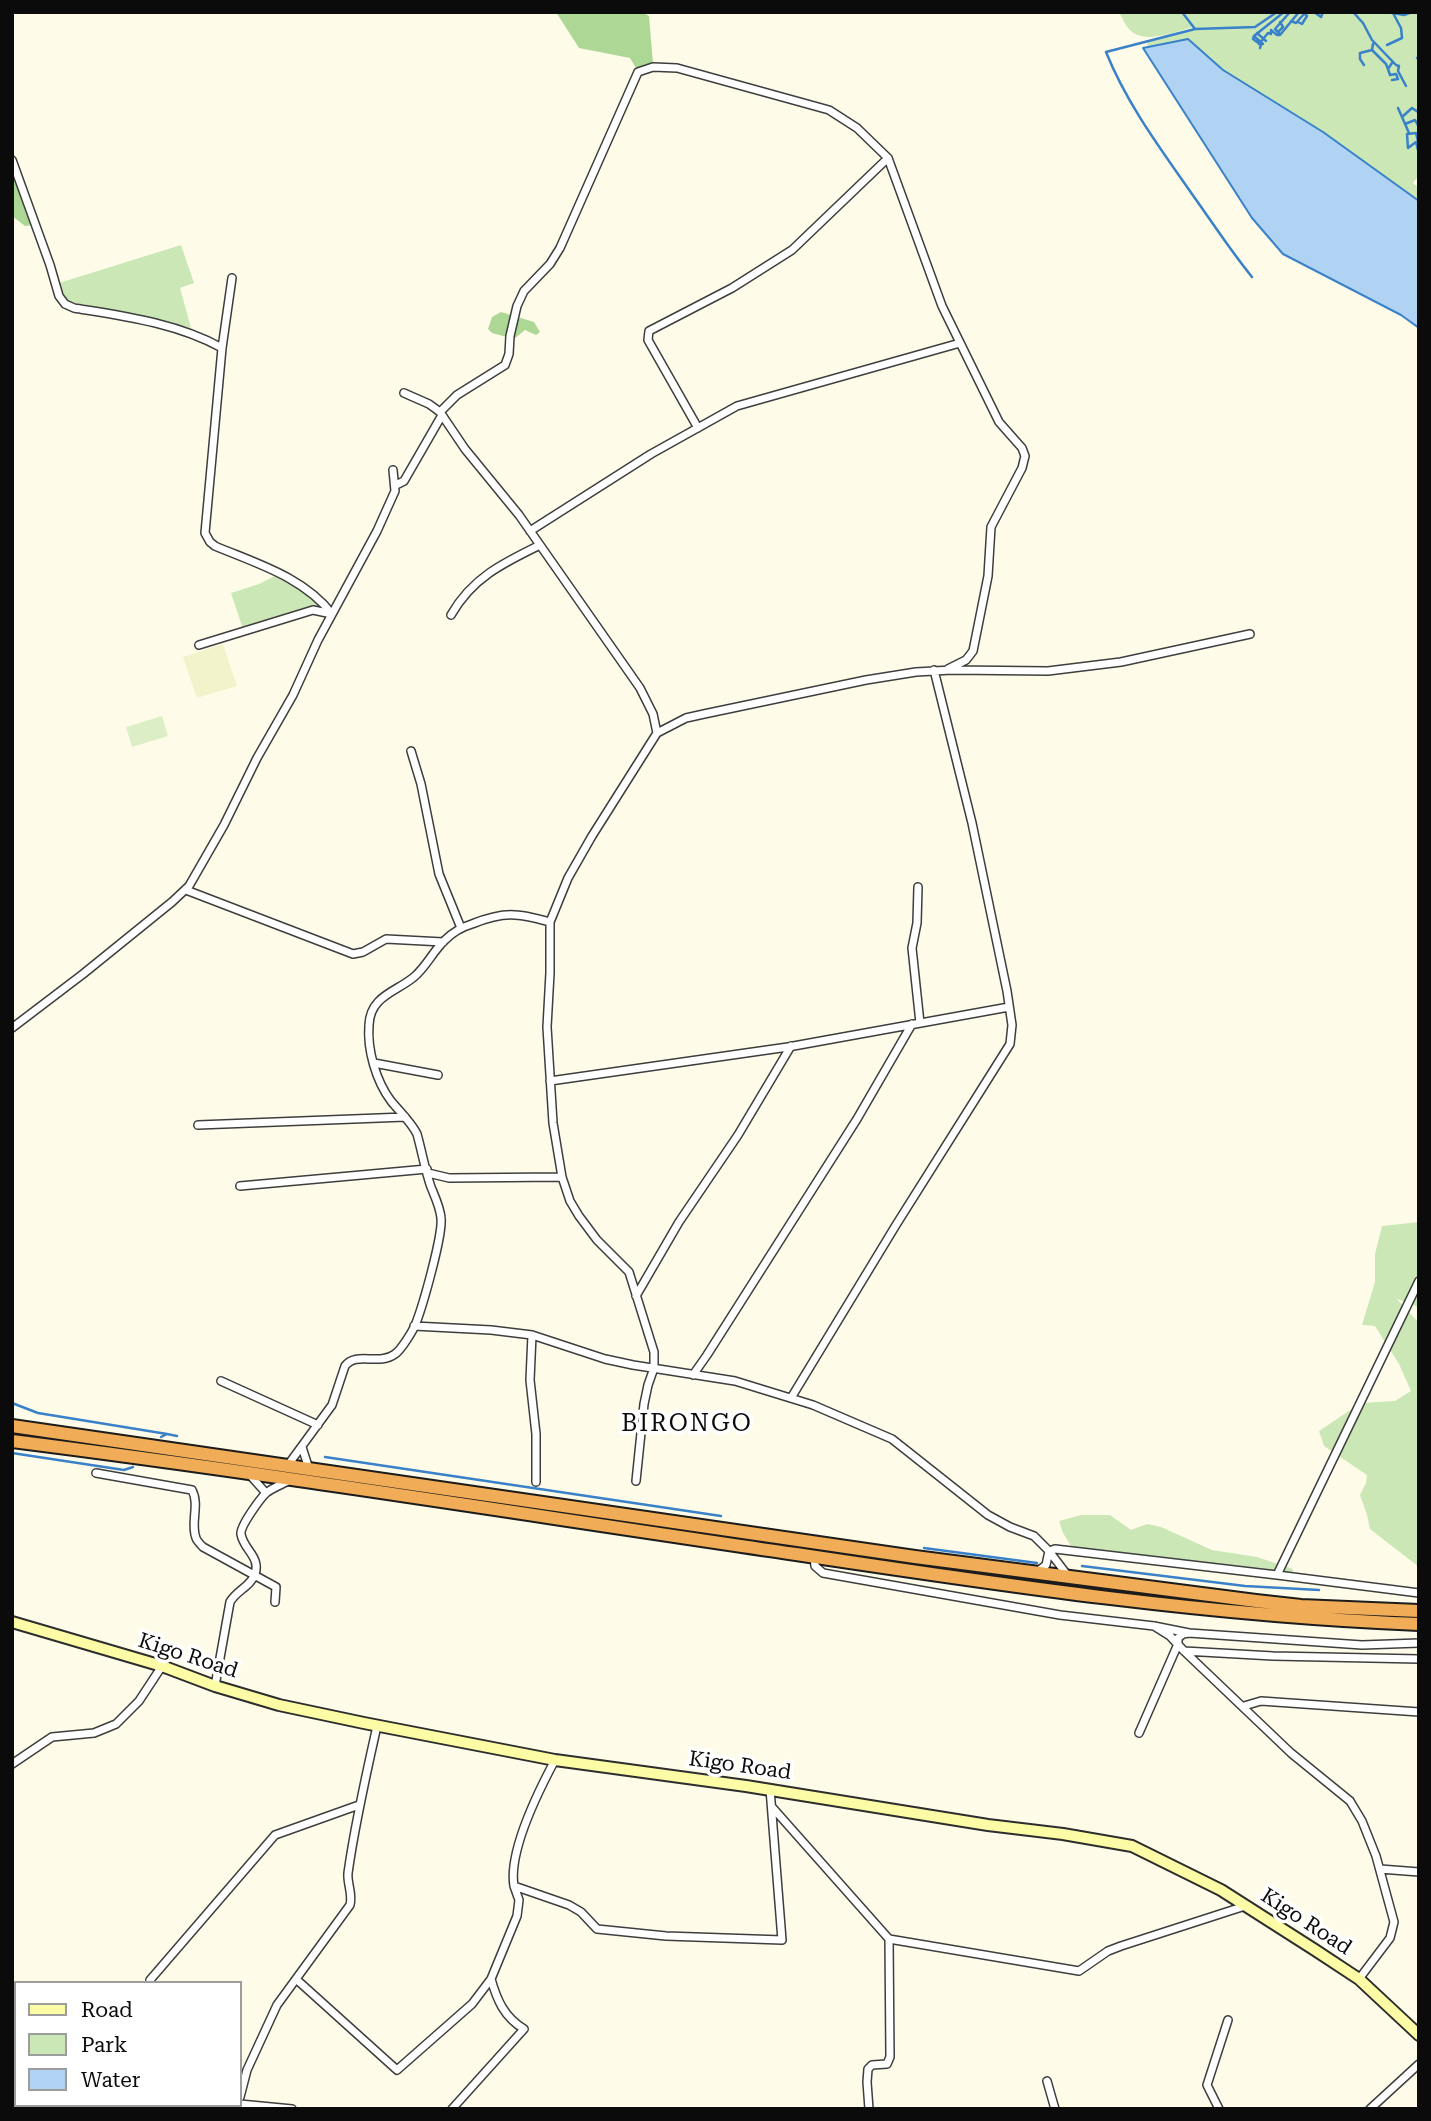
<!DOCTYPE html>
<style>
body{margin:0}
#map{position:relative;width:1431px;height:2121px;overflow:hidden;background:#fefce9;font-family:"Roboto Serif",serif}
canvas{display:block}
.frame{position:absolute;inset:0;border:14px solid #0b0b0b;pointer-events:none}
.legend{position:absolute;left:14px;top:1981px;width:228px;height:126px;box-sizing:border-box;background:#fff;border:2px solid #9d9d9d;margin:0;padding:9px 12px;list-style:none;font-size:21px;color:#0b0b0b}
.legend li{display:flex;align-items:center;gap:14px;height:35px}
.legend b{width:35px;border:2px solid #9d9d9d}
</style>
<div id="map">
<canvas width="1431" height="2121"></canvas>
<div class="frame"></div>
<ul class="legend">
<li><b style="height:9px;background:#fcfca6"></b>Road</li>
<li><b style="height:19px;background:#cae7b5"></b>Park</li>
<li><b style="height:19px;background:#b0d3f4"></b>Water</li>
</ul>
</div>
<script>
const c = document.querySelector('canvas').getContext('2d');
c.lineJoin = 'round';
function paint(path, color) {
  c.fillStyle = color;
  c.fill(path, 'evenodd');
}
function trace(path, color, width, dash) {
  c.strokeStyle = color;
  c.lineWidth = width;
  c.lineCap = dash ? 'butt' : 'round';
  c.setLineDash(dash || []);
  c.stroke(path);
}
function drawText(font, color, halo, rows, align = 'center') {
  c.font = font + ' "Roboto Serif",serif';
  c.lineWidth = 7;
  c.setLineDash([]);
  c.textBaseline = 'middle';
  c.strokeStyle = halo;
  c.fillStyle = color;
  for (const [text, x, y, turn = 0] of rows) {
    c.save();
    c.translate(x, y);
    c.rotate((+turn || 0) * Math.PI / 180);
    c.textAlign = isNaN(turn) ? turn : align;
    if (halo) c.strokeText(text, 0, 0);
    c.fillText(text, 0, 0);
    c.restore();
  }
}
paint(new Path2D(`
 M 223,644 L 237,686 L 197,698 L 183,657 Z`), '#f2f3cb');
paint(new Path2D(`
 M 1119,12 L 1419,12 L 1419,175 L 1413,183 L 1419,188 L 1419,201 L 1323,132 L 1223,70 L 1188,40 L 1148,48 L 1147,41 L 1194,29 L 1193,27 C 1174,32 1143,46 1128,28 C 1124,23 1122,17 1119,12 Z
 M 181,245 L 194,283 L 180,288 L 191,328 L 135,314 L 65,301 L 59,283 Z
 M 277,575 L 304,591 L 324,608 L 310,608 L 243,629 L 231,593 L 259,584 Z
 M 1419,1222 L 1419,1307 L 1397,1299 L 1419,1323 L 1419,1567 L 1370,1529 L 1367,1515 L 1360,1495 L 1366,1483 L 1367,1475 L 1324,1446 L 1319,1431 L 1361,1403 L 1395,1401 L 1411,1391 L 1399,1364 L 1375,1326 L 1362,1325 L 1375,1282 L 1375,1254 L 1382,1226 Z
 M 1081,1515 L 1110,1515 L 1131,1530 L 1147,1524 L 1161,1527 L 1212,1550 L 1257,1557 L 1293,1569 L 1292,1576 L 1073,1549 L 1063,1533 L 1059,1521 Z`), '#cae7b5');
paint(new Path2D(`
 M 556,12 L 642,12 L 649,16 L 653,64 L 636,68 L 630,58 L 579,48 Z
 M 12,172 L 33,225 L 25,226 L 12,216 Z
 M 501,312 L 534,322 L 540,332 L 536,335 L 525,330 L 514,339 L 492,333 L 488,329 L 492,317 Z`), '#acd795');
paint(new Path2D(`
 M 162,716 L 168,736 L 132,747 L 126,727 Z`), '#dceec6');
const water = new Path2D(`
 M 1188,39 L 1223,70 L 1323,132 L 1419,201 L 1419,328 L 1401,315 L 1283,254 L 1252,218 L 1143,48 Z`);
paint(water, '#b0d3f4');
trace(water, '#3981c8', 2);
trace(new Path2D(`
 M 1182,12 L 1195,29 L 1255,27 L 1277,12
 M 1314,12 L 1321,17 L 1323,12
 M 1353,12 L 1363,23 L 1372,40 L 1396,65 L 1399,66 L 1398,71 L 1406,86
 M 1387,12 L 1404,15 L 1412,12
 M 1291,21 L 1296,23 L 1304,14
 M 1298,22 L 1302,24 L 1307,16 L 1304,13
 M 1195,29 L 1106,52 C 1127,104 1160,148 1192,194 C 1212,222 1230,250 1252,277
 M 1278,32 L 1283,27 L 1280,22
 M 1257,33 L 1266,41
 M 1277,35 L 1280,35 L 1299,12
 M 1254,36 L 1263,44
 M 1259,44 L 1268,33 L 1271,34 L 1271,30 L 1277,35 L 1279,33 L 1275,29 L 1290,12
 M 1387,45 L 1402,38 L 1401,28 L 1393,13
 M 1260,48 L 1261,45 L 1253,39 L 1254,36 L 1284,12
 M 1372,50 L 1386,64 L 1388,69
 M 1417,58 L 1419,59
 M 1392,63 L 1388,69 L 1390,75 L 1396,74 L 1398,79 L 1392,80
 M 1364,65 L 1360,59 L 1360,53 L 1372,50 L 1373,44
 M 1398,108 L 1402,117
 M 1405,124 L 1415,120 L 1419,127
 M 1409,133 L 1402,117 L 1412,108 L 1418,112
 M 1418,141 L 1416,133 L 1407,134 L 1408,148 L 1416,142 L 1419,154
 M 12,1403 L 38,1413 L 167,1434
 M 161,1437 L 167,1434 L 177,1436
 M 12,1453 L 124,1470 L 133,1467
 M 325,1457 L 721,1516
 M 924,1548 L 1037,1563
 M 1082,1566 L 1245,1586 L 1319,1590`), '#3981c8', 2.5);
const street = new Path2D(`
 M 12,160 L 50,265 L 59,296 L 65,304 L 74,308 C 123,316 177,323 222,348
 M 232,278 L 222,348 L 205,533 L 210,542 L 215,546 C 255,563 304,577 332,614
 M 404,393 L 429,404 L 440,412 L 465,449 L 519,515 L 640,688 L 653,714 L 657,733
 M 440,412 L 457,395 L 505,365 L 509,354 L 510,336 L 517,306 L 524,291 L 550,264 L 560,248 L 638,72 L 653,67 L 677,68 L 829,110 L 857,128 L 888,158 L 942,306 L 999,422 L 1022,448 L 1025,456 L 1022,468 L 991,527 L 988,576 L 973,651 L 966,660 L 948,669
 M 698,428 L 648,340 L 649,331 L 732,288 L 792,250 L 888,158
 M 396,485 L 404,481 L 442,415
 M 530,531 L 651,454 L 737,406 L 960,343
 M 451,615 C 472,578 503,563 540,545
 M 199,645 L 313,610 L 332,614
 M 411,751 L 421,784 L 439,874 L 461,928
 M 918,887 L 917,923 L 912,948 L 920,1023
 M 186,890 L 353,954 L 363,952 L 386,939 L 443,942
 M 12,1028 L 83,974 L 172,902 L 189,886 L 224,825 L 257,758 L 293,695 L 318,640 L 377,531 L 395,491 L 393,470
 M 374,1063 L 438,1075
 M 550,1081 L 788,1047 L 1009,1007
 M 198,1125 L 405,1117
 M 428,1173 L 449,1178 L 562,1177
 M 240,1186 L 427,1169
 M 1419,1281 L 1277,1575 L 1419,1593
 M 636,1296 L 679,1222 L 738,1135 L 791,1046
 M 414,1326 L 491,1330 L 532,1335 L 605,1359 L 633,1365 L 735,1381 L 813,1405 L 892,1439 L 988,1515 L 1010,1527 L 1034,1536 L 1049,1551 L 1068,1576
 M 532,1335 L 530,1380 L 536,1434 L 536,1482
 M 693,1375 L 707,1355 L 857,1119 L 912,1024
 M 221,1381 L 318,1425
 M 791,1398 L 896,1225 L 1010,1044 L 1012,1025 L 1007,991 L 972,823 L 934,670
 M 302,1447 L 309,1469
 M 288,1465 L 332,1405 L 345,1366 C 356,1351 379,1366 395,1354 C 401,1350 413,1331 416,1323 C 423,1305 443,1235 441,1218 C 440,1207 435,1197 431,1187 C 425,1170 422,1152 417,1134 C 411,1122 400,1112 391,1101 C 376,1081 367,1050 369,1025 C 370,996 396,992 414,977 C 427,966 433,951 445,940 C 453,932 462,927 472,924 C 504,911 518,913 550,922
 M 96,1473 L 192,1490 C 200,1505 190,1523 196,1538 C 197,1541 200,1544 203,1547 L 276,1587 L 275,1602
 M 249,1474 L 266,1493
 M 636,1481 L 644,1404 L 648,1385 L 654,1368 L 654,1352 L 629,1272 L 597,1240 L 579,1216 L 570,1201 L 562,1177 L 553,1123 L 547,1027 L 550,973 L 550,922 L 568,878 L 592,836 L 657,733 L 686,718 L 704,714 L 866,680 L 916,672 L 952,670 L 1048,671 L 1121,662 L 1250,634
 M 1049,1551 L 1055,1549 L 1277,1575
 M 814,1557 L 815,1566 L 823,1573 L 1060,1615 L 1154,1626 L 1189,1633
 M 1038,1571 L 1046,1565 L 1049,1551
 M 1154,1626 L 1170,1636 L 1184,1651 L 1291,1753 L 1350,1801 L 1362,1821 L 1376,1856 L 1394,1922 L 1390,1938 L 1359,1979
 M 1184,1651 L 1273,1656 L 1419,1659
 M 215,1686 L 230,1602 C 236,1591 251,1586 255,1574 C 261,1557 243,1549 241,1534 C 240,1526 260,1499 266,1493 C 272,1488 283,1484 290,1480
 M 1244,1706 L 1261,1701 L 1419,1712
 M 1139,1733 L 1178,1644 L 1178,1638 L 1183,1634 L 1189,1633 L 1362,1645 L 1419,1643
 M 555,1760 C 539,1790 508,1851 514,1886 L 569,1905 L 581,1912 L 597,1929 L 666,1936 L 782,1940 L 770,1789
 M 12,1764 L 52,1737 L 94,1733 L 116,1724 L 139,1701 L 162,1666
 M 772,1807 L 889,1939 L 890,2057 L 887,2064 L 872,2065 L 868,2069 L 867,2082 L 869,2109
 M 1380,1869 L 1419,1872
 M 889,1939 L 1079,1971 L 1108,1951 L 1121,1946 L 1245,1906
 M 296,1979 L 397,2070 L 472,2004 L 491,1979 L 517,1916 L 519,1900 L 514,1886
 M 150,1980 L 275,1835 L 359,1805
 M 12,2071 L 16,2072
 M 1047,2081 L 1055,2109
 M 12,2084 L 16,2091
 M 240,2097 L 247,2070 L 277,2005 L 350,1905 C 353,1894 347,1884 348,1873 C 355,1823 366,1775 377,1726
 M 240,2104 L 292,2109
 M 21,2105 L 22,2109
 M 83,2105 L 83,2109
 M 452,2109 L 524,2029 C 504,2017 497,2000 491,1979
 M 1219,2109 L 1207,2085 L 1228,2020
 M 1370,2109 L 1419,2064`);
const secondary = new Path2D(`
 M 12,1622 L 162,1666 L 215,1686 L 279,1705 L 364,1723 L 555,1760 L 746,1786 L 988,1825 L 1063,1834 L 1132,1846 L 1221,1890 L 1315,1950 L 1359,1979 L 1419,2035`);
const highway = new Path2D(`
 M 12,1426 L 915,1557 L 1256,1601 L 1301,1606 L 1419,1611
 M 12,1441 C 274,1474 535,1516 796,1554 C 1002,1585 1210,1616 1419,1624`);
trace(street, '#3e3e3e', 10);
trace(secondary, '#2d2d2d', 14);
trace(highway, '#1c1c1c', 16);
trace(street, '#fff', 7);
trace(secondary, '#fcfca6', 10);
trace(highway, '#f0ac56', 12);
drawText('21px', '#0b0b0b', '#fff', [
 ["Kigo Road",188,1656,18],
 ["Kigo Road",740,1766,8],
 ["Kigo Road",1306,1922,33]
]);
c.letterSpacing = '2px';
drawText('24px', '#0b0b0b', '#fff', [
 ["BIRONGO",687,1424]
]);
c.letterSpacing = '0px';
</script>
